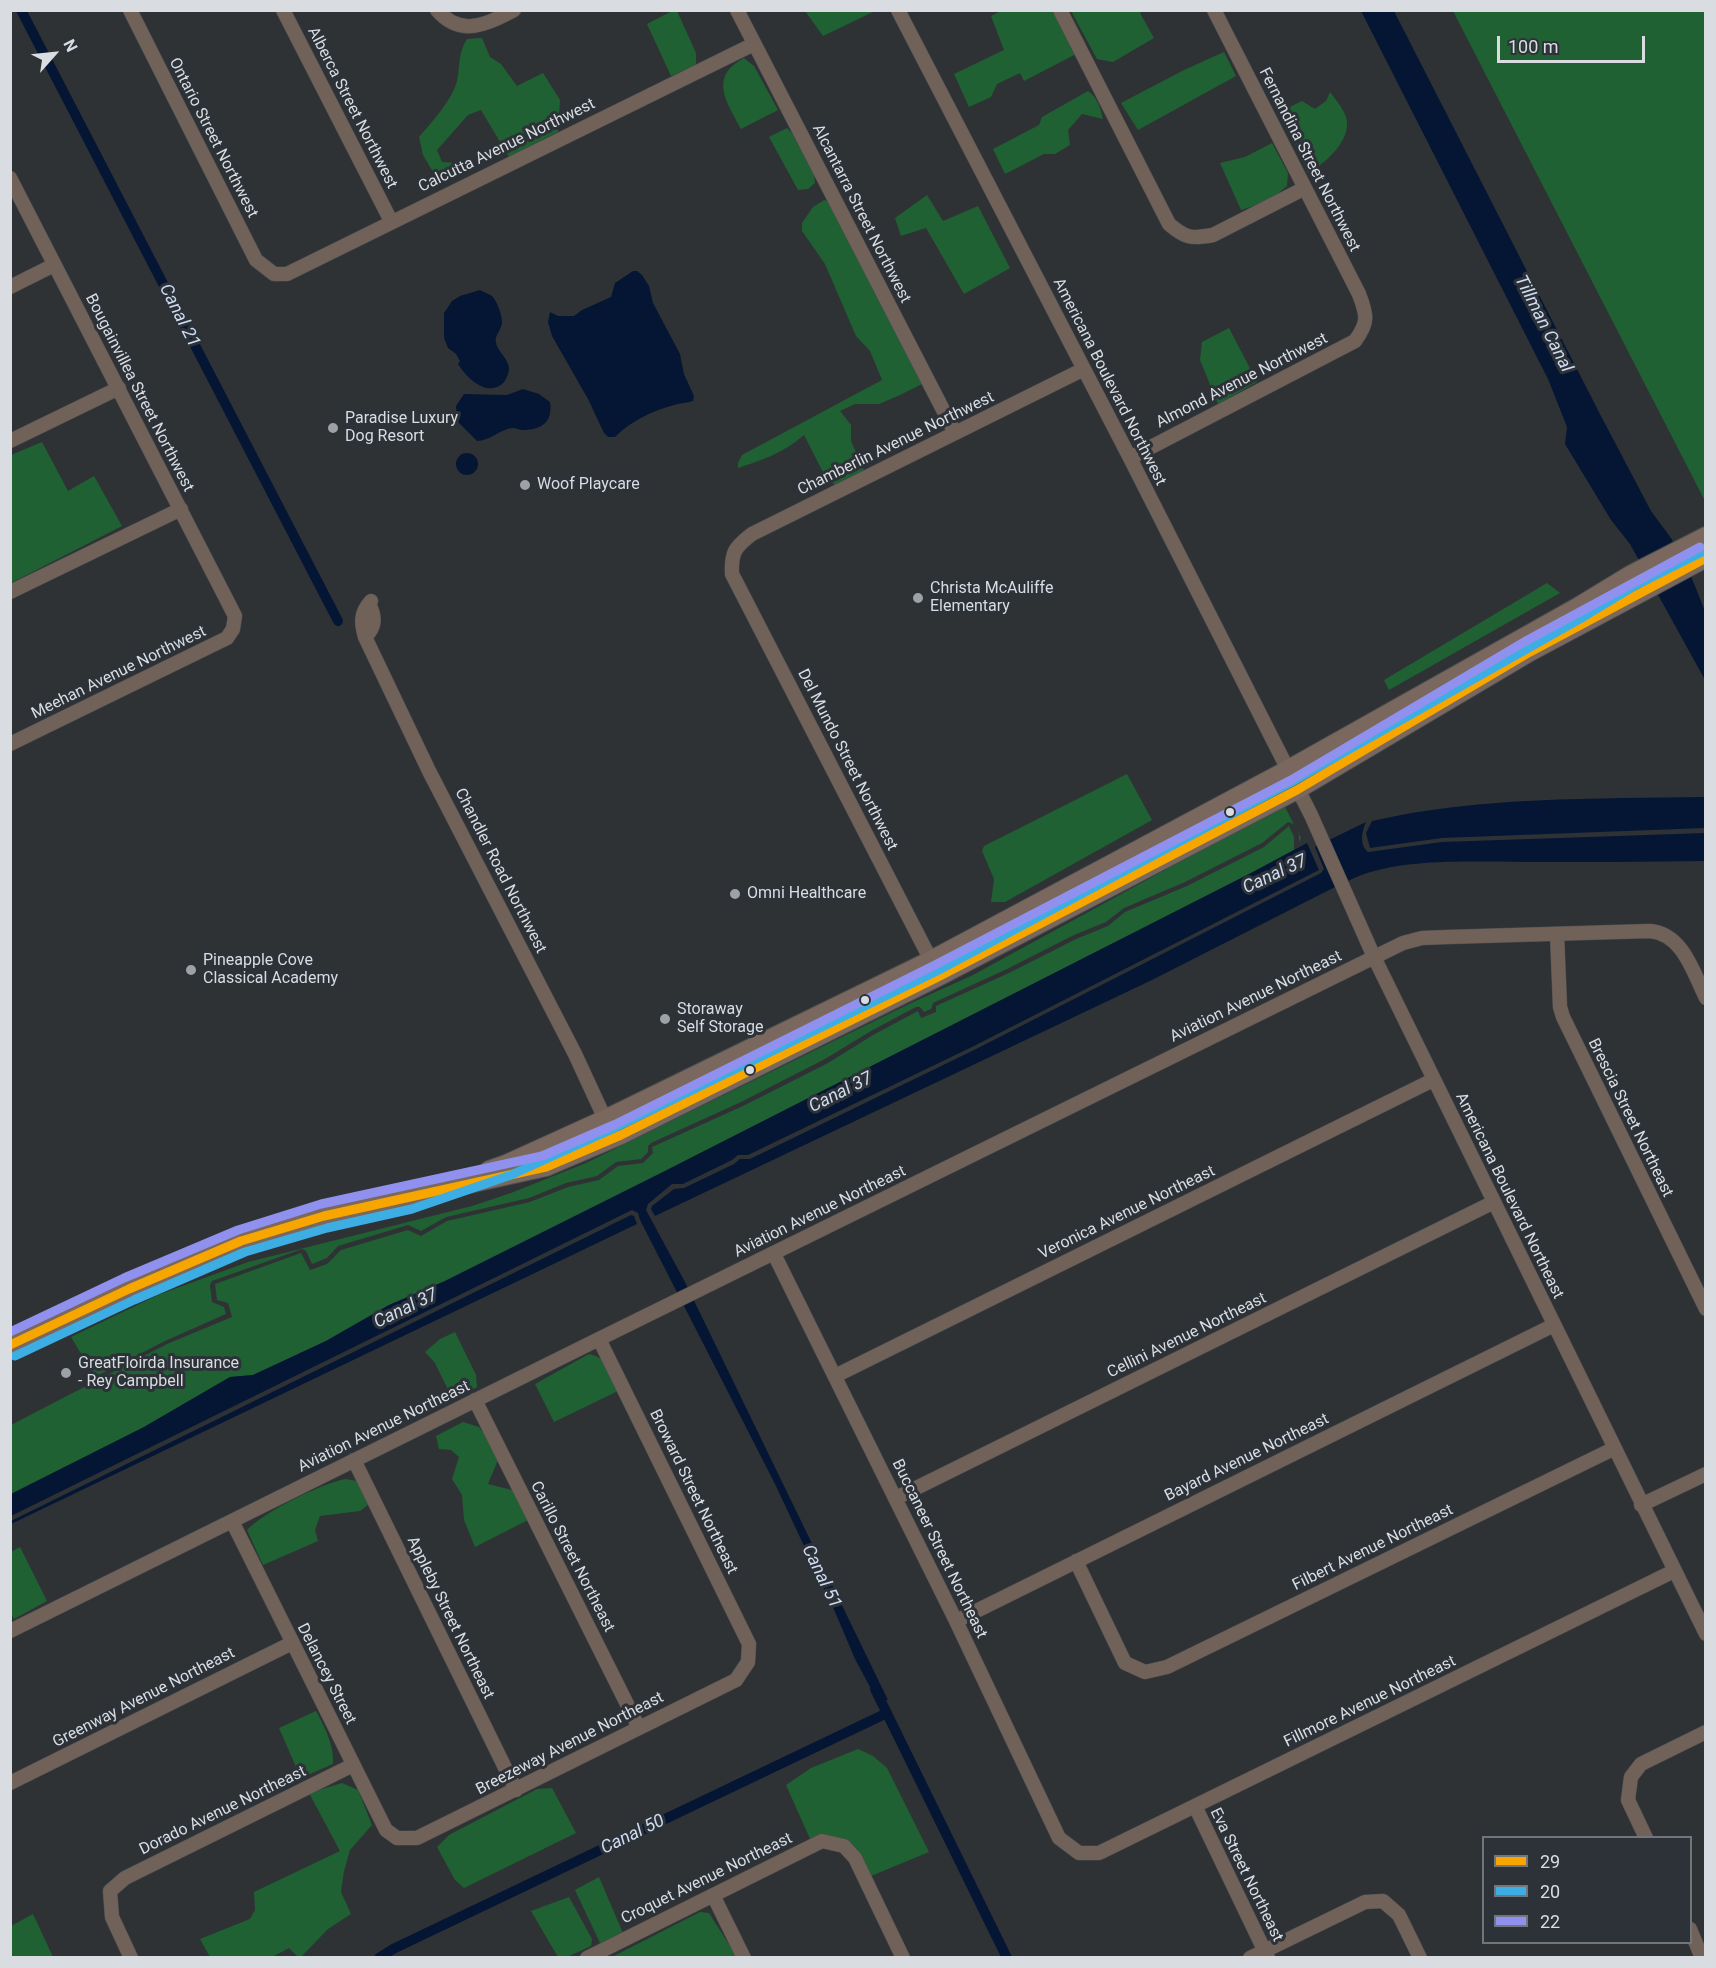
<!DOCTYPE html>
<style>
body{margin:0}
#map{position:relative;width:1716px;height:1968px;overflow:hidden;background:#2f3235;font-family:Roboto,sans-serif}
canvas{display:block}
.frame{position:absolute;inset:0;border:12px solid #d9dde1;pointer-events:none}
.legend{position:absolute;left:1482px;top:1836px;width:210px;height:108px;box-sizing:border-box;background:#2c3238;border:2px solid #71767c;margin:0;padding:8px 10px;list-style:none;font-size:18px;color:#d9dde1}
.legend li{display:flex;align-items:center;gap:12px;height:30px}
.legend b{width:30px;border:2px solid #71767c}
.north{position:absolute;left:24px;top:24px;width:60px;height:60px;-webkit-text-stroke:4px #2c3238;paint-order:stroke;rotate:63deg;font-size:16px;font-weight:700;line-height:24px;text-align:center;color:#d9dde1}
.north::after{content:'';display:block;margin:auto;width:21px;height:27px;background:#d9dde1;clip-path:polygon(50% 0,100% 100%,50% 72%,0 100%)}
.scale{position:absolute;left:1497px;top:36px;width:148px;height:27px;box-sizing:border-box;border:3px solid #d9dde1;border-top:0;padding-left:8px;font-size:18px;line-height:21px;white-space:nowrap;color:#d9dde1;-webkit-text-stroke:4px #2c3238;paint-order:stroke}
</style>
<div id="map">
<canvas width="1716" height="1968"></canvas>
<div class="frame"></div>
<ul class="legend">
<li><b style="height:8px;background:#f7a600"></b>29</li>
<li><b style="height:8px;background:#3daee4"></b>20</li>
<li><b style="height:8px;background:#9091ef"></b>22</li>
</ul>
<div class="north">N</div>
<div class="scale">100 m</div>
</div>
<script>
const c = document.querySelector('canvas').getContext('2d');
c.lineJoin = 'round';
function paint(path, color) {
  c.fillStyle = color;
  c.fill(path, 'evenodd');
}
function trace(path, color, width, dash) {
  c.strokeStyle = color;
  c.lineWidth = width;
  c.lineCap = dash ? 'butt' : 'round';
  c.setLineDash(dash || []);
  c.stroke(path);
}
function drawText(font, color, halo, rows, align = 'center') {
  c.font = font + ' Roboto,sans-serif';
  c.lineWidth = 6;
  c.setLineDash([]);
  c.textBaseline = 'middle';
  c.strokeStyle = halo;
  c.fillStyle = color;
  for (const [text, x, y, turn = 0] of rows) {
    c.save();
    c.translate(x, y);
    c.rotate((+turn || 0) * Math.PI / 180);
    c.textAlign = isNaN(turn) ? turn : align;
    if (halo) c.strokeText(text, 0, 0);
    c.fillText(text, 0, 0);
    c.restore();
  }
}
paint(new Path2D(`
 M 672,11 L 677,11 L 696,53 L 696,65 L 671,76 L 647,24 Z
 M 805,11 L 875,11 L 823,36 Z
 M 1001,11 L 1053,11 L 1076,54 L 1024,81 L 1020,73 L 997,84 L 991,97 L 969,107 L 954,74 L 1004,50 L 991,16 Z
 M 1071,11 L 1142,11 L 1140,13 L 1154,38 L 1113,62 L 1097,59 Z
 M 1453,11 L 1705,11 L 1705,501 Z
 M 482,38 L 490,57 L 501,64 L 517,86 L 543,73 L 560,100 L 558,132 L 509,157 L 481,110 L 468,115 L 437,150 L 442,162 L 456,163 L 460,172 L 447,180 L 436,177 L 423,155 L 419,137 C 432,122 452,100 457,81 C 460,66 458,52 467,39 Z
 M 1224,52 L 1236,76 L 1138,130 L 1121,103 L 1184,70 Z
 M 744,58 L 754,66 L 778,110 L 741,129 C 727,102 708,77 744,58 Z
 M 1088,91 C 1098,98 1100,107 1103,119 L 1082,114 L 1068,130 L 1070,145 L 1055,154 L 1044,154 L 1005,174 L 993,149 L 1039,125 L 1042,117 Z
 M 1330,92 C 1335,99 1343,108 1346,117 C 1353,139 1325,164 1308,173 L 1281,111 L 1302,101 L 1315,109 L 1326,101 Z
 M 787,128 L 792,133 L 814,175 L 815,183 L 808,189 L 798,190 L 769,137 Z
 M 1272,143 L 1288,173 L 1287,186 L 1269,201 L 1241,210 L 1220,163 L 1245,157 Z
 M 927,195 L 943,221 L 978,206 L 1010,268 L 964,294 L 926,228 L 901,236 L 895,218 Z
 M 824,200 L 831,202 L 922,384 L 900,395 L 879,404 L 855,404 L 840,411 L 851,425 L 851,441 L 864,470 L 835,485 L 826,478 L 804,435 C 783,453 765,459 738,468 L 738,463 L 742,455 L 882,380 L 870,351 L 856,336 L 825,264 L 802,231 L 802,223 L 813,207 Z
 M 1229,328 L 1257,382 L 1218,404 L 1200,360 L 1202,342 Z
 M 42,442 L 68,491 L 94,476 L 122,526 L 11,583 L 11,455 Z
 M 1547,583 L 1560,593 L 1389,690 L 1384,680 Z
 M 1127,774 L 1152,820 L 1005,902 L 991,902 L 994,879 L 982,851 L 984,846 Z
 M 1284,805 L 1301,838 L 1299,842 L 1299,835 L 1294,824 L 1288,822 L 1262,843 L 1185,882 L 1124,908 L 1106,922 L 1074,935 L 1007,969 L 933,1003 L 931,1009 L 924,1012 L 920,1007 L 916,1007 L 871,1031 L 825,1059 L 741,1102 L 651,1143 L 648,1146 L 648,1152 L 641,1159 L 616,1162 L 597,1176 L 566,1183 L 529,1198 L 446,1217 L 421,1231 L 408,1225 L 338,1246 L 327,1258 L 312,1264 L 306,1251 L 302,1249 L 212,1281 L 210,1285 L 212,1302 L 224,1307 L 226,1314 L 165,1341 L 95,1377 L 71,1337 L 158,1295 L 248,1262 L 472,1206 L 511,1193 L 586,1163 L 911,1003 L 973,975 Z
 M 1289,826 L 1294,837 L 1294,850 L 1251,873 L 661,1173 L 445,1281 L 389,1305 L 326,1341 L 253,1375 L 230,1377 L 144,1427 L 11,1494 L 11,1425 L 167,1344 L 232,1317 L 228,1303 L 217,1300 L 215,1284 L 301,1253 L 310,1270 L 327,1264 L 341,1250 L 408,1230 L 421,1236 L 447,1221 L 530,1202 L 568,1187 L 599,1180 L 618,1166 L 643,1163 L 653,1153 L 652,1147 L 743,1106 L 828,1063 L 873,1035 L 918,1011 L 921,1018 L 936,1012 L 936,1006 L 1009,973 L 1076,939 L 1108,926 L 1125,912 L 1187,886 L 1264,847 Z
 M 455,1332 L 476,1375 L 477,1387 L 453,1400 L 435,1363 L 425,1352 L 440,1339 Z
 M 589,1354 C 609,1358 611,1374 618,1391 L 554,1422 L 535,1384 Z
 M 463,1422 L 479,1427 L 500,1455 L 488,1484 L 512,1490 L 528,1520 L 475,1547 L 464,1520 L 462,1495 L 452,1479 L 459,1457 L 451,1450 L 439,1449 L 436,1436 Z
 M 345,1479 L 357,1481 L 369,1504 L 360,1511 L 320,1516 L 315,1530 L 318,1541 L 263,1565 L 247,1530 C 266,1511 318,1485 345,1479 Z
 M 20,1547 L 47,1601 L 14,1619 L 10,1612 L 11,1552 Z
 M 316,1711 C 325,1728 334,1744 333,1764 L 305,1776 L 300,1776 L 279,1728 Z
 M 858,1749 L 873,1756 L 887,1768 L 929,1852 L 871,1876 L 857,1849 L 836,1837 L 811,1841 L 786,1785 L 811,1768 Z
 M 342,1783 L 358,1790 L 372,1825 L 350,1850 L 344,1871 L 341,1892 L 351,1914 L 328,1929 L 301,1957 L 298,1957 L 289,1948 L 272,1957 L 210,1957 L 200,1939 L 250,1919 L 255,1910 L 254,1892 L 340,1851 L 309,1793 Z
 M 552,1788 L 576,1833 L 464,1888 L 455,1880 L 437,1847 L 449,1835 L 537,1789 Z
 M 599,1877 L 623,1933 L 600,1943 L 575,1890 Z
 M 569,1897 L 592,1939 L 591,1946 L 567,1957 L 558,1957 L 531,1911 Z
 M 700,1912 L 709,1913 L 737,1957 L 610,1958 Z
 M 33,1914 L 53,1957 L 11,1957 L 11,1926 Z`), '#1f6132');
paint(new Path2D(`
 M 1361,11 L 1394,11 L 1601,416 L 1651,511 L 1671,538 L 1691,576 L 1705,611 L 1705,680 L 1630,544 L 1611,520 L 1565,444 L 1567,427 L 1548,379 Z
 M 633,271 L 637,271 L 642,275 L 649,286 L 653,303 L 680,354 L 684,374 L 694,396 L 693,401 C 687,403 681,403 674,405 C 652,411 631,421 615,437 L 608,437 L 604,433 L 588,399 L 552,336 L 548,322 L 550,312 L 558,316 L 574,316 L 582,310 L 611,297 L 615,283 Z
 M 480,290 C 483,292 489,294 492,296 C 497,301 502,315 502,322 C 502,330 494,335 496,343 C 498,352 508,358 509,368 C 509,373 506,381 502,384 C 486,397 467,378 458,364 L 460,361 L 456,354 L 448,348 L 444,338 L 444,313 L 452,301 L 460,296 Z
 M 523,389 L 539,394 L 550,402 C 553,422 542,430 522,430 C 519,430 516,428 513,428 C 500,429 490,441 477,441 L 457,421 L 456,406 L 464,394 L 507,395 Z
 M456 464a11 11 0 1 1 22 0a11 11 0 1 1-22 0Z
 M 1705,797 L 1705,828 L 1442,838 L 1370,848 L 1366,833 L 1372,821 C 1481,796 1594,799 1705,797 Z
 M 1366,822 C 1362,831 1359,845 1368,852 L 1442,842 L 1705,833 L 1705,861 C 1645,862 1584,862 1523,862 C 1470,862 1395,857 1348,881 L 1329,840 Z
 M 1307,843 L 1319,870 L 974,1046 L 748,1155 L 738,1155 L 732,1160 L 683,1184 L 672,1184 L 648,1204 L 646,1210 L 685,1282 L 888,1700 L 877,1700 L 855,1659 L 835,1612 L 775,1484 L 640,1220 L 638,1213 L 632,1210 L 11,1516 L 11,1494 L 144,1427 L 230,1377 L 253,1375 L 326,1341 L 389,1305 L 445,1281 L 661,1173 L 1251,873 Z
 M 1318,845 L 1337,886 L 1152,980 L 655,1216 L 651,1209 L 652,1206 L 674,1189 L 684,1188 L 734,1164 L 740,1159 L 750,1159 L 976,1049 L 1321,873 L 1324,869 L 1315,847 Z
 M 631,1215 L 634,1216 L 637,1224 L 11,1524 L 11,1521 Z`), '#051634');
trace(new Path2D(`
 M 21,10 L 338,621
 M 875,1689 L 1007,1958
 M 379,1958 L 393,1949 L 887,1713`), '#051634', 10);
const minor = new Path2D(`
 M 130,10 L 256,260 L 274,274 L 287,274 L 754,44
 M 283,10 L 391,221
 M 437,10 C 461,38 487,24 514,10
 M 737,10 L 955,433
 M 898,10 L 1130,458 L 1311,815 L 1374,957 L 1706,1634
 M 1060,10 L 1169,224 C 1185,238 1191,239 1213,235 L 1305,188
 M 10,178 L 235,616 L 233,629 L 227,638 L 10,744
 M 10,287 L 54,265
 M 10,441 L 119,388
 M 1130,458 L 1355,341 C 1369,322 1367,315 1359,294 L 1214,10
 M 10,592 L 181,509
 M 371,601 C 360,613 361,623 365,637 L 429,771 L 575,1054 L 605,1119
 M 365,637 C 376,627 376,617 369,604
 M 1557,934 L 1560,1007 L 1563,1017 L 1706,1309
 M 935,968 L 732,574 C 731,552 735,547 752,534 L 1084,369
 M 774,1254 L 956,1621 L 1059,1838 L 1079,1853 L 1099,1853 L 1674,1571
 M 835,1376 L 1433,1080
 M 475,1400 L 639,1728
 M 354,1460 L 516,1790
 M 896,1498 L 1494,1202
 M 1641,1505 L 1706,1474
 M 232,1521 L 386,1830 L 397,1838 L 417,1838 L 736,1680 L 748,1662 L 749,1644 L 599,1339
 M 1076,1561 L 1125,1663 L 1145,1672 L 1167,1667 L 1613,1449
 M 956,1621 L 1554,1325
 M 10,1631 L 599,1339 L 1403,943 L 1422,938 L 1447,937 L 1650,931 C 1683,934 1693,972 1706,998
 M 10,1783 L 292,1643
 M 1195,1806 L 1268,1958
 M 1646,1838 L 1628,1800 L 1631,1777 L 1641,1764 L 1706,1732
 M 713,1895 L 744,1958
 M 1690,1929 L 1702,1958
 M 131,1958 L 112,1917 L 110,1891 L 125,1878 L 353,1765
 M 587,1958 L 822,1841 L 844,1846 L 855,1858 L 903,1958
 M 1250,1958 L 1365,1902 L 1383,1901 L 1399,1915 L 1420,1958`);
const major = new Path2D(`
 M 489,1170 L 506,1164 L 605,1119 L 931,960 L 1287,770 L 1579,606 L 1630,575 L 1706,536
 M 10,1345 L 129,1289 L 241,1241 L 324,1216 L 546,1167 L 621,1135 L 940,976 L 1297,790 L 1530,652 L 1706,558`);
trace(minor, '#4b4d50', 15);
trace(major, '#4b4d50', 20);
trace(minor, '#706159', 14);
trace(major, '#7a685e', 18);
trace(new Path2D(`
 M 10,1345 L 129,1289 L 241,1241 L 324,1216 L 546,1167 L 621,1135 L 940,976 L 1297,790 L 1530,652 L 1706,558`), '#f7a600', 9);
trace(new Path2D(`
 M 15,1356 L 134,1300 L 245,1252 L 327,1228 L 412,1209 L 511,1175 L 610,1130 L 937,971 L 1293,781 L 1585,616 L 1636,585 L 1706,550`), '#3daee4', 9);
trace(new Path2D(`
 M 10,1332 L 124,1278 L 238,1230 L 321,1204 L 542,1156 L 616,1124 L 935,965 L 1291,780 L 1524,642 L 1700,547`), '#9091ef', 9);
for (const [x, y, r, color] of [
 [333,428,6,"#9ea1a5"],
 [525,485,6,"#9ea1a5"],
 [918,598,6,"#9ea1a5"],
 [1230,812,5,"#d9dde1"],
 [735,894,6,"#9ea1a5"],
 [191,970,6,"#9ea1a5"],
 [865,1000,5,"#d9dde1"],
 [665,1019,6,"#9ea1a5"],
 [750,1070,5,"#d9dde1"],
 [66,1373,6,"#9ea1a5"]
]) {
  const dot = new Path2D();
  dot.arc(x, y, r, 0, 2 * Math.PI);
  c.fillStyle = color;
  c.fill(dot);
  trace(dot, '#2c3238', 2);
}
drawText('16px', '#d9dde1', '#2c3238', [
 ["Alberca Street Northwest",352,108,63],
 ["Ontario Street Northwest",213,138,63],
 ["Calcutta Avenue Northwest",507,146,-26],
 ["Fernandina Street Northwest",1309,160,63],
 ["Alcantarra Street Northwest",861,214,63],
 ["Almond Avenue Northwest",1242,381,-27],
 ["Americana Boulevard Northwest",1109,382,63],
 ["Bougainvillea Street Northwest",139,393,63],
 ["Chamberlin Avenue Northwest",896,444,-26],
 ["Meehan Avenue Northwest",119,673,-26],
 ["Del Mundo Street Northwest",847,760,63],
 ["Chandler Road Northwest",500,871,63],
 ["Aviation Avenue Northeast",1256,997,-26],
 ["Brescia Street Northeast",1630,1118,64],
 ["Americana Boulevard Northeast",1509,1196,64],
 ["Aviation Avenue Northeast",820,1212,-26],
 ["Veronica Avenue Northeast",1127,1213,-26],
 ["Cellini Avenue Northeast",1187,1336,-26],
 ["Aviation Avenue Northeast",384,1427,-26],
 ["Bayard Avenue Northeast",1247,1458,-26],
 ["Broward Street Northeast",693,1492,64],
 ["Filbert Avenue Northeast",1373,1548,-26],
 ["Buccaneer Street Northeast",939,1549,64],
 ["Carillo Street Northeast",572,1557,63],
 ["Appleby Street Northeast",450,1618,64],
 ["Delancey Street",326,1674,63],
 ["Greenway Avenue Northeast",144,1698,-27],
 ["Fillmore Avenue Northeast",1370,1702,-26],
 ["Breezeway Avenue Northeast",570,1744,-27],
 ["Dorado Avenue Northeast",223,1811,-26],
 ["Eva Street Northeast",1246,1875,64],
 ["Croquet Avenue Northeast",707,1879,-26]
]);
drawText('16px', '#d9dde1', '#2c3238', [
 ["Paradise Luxury",345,419],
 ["Dog Resort",345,437],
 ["Woof Playcare",537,485],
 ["Christa McAuliffe",930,589],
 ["Elementary",930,607],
 ["Omni Healthcare",747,894],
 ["Pineapple Cove",203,961],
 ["Classical Academy",203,979],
 ["Storaway",677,1010],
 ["Self Storage",677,1028],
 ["GreatFloirda Insurance",78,1364],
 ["- Rey Campbell",78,1382]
], 'left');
drawText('italic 18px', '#cfdbef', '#2c3238', [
 ["Canal 21",179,316,63],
 ["Tillman Canal",1543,324,63],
 ["Canal 37",1275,875,-25],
 ["Canal 37",841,1093,-27],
 ["Canal 37",406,1309,-26],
 ["Canal 51",821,1577,64],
 ["Canal 50",633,1835,-26]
]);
</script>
